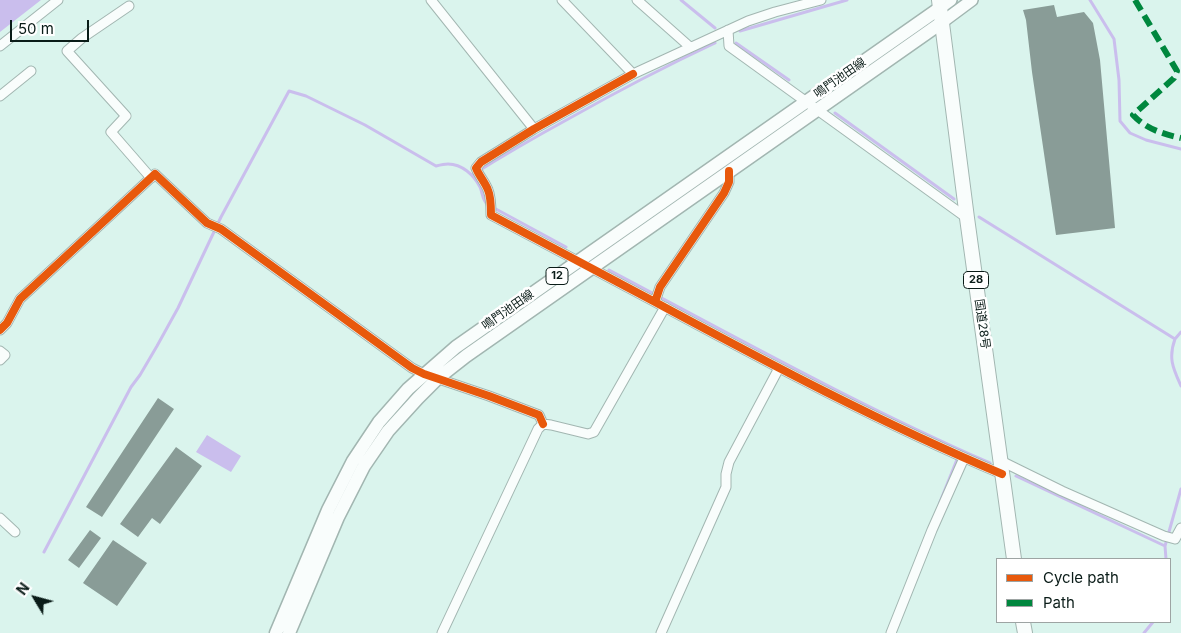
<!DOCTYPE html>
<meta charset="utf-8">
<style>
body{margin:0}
#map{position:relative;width:1181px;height:633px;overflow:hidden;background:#daf4ed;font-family:Inter,sans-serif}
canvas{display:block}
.legend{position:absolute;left:996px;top:558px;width:175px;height:65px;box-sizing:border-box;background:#fff;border:1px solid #9da4a3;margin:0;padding:6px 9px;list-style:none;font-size:15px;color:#0a1c18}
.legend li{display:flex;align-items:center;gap:10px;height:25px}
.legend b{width:25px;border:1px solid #9da4a3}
.north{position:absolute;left:10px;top:573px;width:50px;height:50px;-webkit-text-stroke:4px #fff;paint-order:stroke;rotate:307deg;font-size:14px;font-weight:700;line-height:20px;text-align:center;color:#0a1c18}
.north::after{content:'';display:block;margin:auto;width:18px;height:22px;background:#0a1c18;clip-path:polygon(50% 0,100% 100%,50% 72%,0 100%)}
.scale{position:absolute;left:10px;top:20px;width:79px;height:22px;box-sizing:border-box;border:2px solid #0a1c18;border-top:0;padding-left:6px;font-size:15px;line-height:18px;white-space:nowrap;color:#0a1c18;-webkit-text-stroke:4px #fff;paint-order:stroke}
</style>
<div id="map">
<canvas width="1181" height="633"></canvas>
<ul class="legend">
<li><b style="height:6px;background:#e8590c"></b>Cycle path</li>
<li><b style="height:6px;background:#00873e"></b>Path</li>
</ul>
<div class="north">N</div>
<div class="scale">50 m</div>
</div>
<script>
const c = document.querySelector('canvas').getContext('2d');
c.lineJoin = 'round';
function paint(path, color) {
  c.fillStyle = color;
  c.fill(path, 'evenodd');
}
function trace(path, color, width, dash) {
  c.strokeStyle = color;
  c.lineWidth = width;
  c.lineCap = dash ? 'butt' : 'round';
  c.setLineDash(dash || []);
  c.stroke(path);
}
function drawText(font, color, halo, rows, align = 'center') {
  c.font = font + ' Inter,"Noto Sans JP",sans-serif';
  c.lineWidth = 5;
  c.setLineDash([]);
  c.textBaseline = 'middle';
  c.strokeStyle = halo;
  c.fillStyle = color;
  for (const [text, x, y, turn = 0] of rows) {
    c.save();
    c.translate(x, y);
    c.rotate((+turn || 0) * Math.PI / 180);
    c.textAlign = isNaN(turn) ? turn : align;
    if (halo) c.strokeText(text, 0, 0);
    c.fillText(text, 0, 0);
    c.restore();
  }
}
paint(new Path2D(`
 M 0,0 L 41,0 L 0,32 Z
 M 207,435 L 241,456 L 231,472 L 196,452 Z`), '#cabeed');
trace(new Path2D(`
 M 681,0 L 715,28
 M 1090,0 L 1114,39 L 1119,80 L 1120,121 L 1130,133 L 1146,140 L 1181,149
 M 740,31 L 847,0
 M 736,43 L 789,80
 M 835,113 L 954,199
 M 472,175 C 504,155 537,136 570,118 C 618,91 666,66 715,43
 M 494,208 L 566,247
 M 979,217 L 1175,339 L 1181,332
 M 609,270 C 734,336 859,406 990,463
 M 1175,339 C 1168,358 1173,368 1181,386
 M 1016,476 L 1165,546 L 1181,489
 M 940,502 L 958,457
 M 1165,546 L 1166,559
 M 44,552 L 131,387 L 140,375 L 157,346 L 178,308 L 221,217 L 289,91 L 306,96 L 365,125 L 436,166 C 440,165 445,164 448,164 C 462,164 474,175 480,187 C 483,194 482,200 488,205
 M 1144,633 L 1153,622`), '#cabeed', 3);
paint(new Path2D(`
 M 1054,5 L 1057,17 L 1084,12 L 1093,23 L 1100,60 L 1115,228 L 1056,235 L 1032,72 L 1026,20 L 1023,10 Z
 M 158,398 L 174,409 L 102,517 L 86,507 Z
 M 176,447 L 202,466 L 160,524 L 152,518 L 138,537 L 120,524 Z
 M 90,530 L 101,538 L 79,568 L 68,560 Z
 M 113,540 L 147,563 L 117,606 L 83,583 Z`), '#899c97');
const minor = new Path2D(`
 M 431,0 L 534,129
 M 562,0 L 633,74 L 748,21 L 775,12 L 821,0
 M 637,0 L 690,47
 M 129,6 L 82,38 L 67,51 L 126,116 L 111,132 L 151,178
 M 728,30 L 729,46 L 967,218
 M 0,46 L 58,0
 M 633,74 L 534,129 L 481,162 L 476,168 C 479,176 485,182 488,190 C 491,197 491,207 491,215 L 655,302
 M 0,96 L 31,71
 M 729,171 L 729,182 L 724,193 L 660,287 L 655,302 C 768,363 883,424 1002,474
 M 0,330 L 7,323 L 20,299 L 155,174 L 207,223 L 221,229 L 412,368 L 424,374 L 489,396 L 539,415 L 543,424
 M 0,351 L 5,355 L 0,360
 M 543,424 L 551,425 L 588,434 L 594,432 L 665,307
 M 1001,461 L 1062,491 L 1164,536 L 1175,539 L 1181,528
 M 0,518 L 15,532
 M 442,633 L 538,429 L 543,424
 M 661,633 L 726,487 L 726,474 L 729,462 L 779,368
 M 891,633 L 932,530 L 964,458`);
const secondary = new Path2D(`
 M 940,8 L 951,0
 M 941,23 L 972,0`);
const primary = new Path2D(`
 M 276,633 L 328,510 L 353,461 L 379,422 L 408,389 L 456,347 L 940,8
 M 289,633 L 338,517 L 364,466 L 388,431 L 418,398 L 438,378 L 466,356 L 941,23`);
const trunk = new Path2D(`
 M 939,0 L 967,218 L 1014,559
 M 1023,622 L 1025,633`);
trace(minor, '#a2b6b1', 11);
trace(secondary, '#a2b6b1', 14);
trace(primary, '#a2b6b1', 15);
trace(trunk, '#a2b6b1', 16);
trace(minor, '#f9fdfc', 9);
trace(secondary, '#f9fdfc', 11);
trace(primary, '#f9fdfc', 12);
trace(trunk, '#f9fdfc', 14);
trace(new Path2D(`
 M 1135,0 L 1177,71 L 1174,78 L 1133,115 C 1146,129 1163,134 1181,138`), '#00873e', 6, [12, 6]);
trace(new Path2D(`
 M 633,74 L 534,129 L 481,162 L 476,168 C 479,176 485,182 488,190 C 491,197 491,207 491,215 L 655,302
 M 729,171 L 729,182 L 724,193 L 660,287 L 655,302 C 768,363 883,424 1002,474
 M 0,330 L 7,323 L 20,299 L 155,174 L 207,223 L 221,229 L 412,368 L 424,374 L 489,396 L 539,415 L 543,424`), '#e8590c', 8);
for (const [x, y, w] of [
 [557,276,22],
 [976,280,25]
]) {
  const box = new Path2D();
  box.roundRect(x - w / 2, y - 8.5, w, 17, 4);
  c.fillStyle = '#fff';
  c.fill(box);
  trace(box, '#0a1c18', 1);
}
drawText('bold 11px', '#0a1c18', null, [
 ["12",557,276],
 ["28",976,280]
]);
drawText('12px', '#0a1c18', '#fff', [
 ["鳴門池田線",840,78,-35],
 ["鳴門池田線",508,310,-35],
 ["国道28号",982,324,82]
]);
</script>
